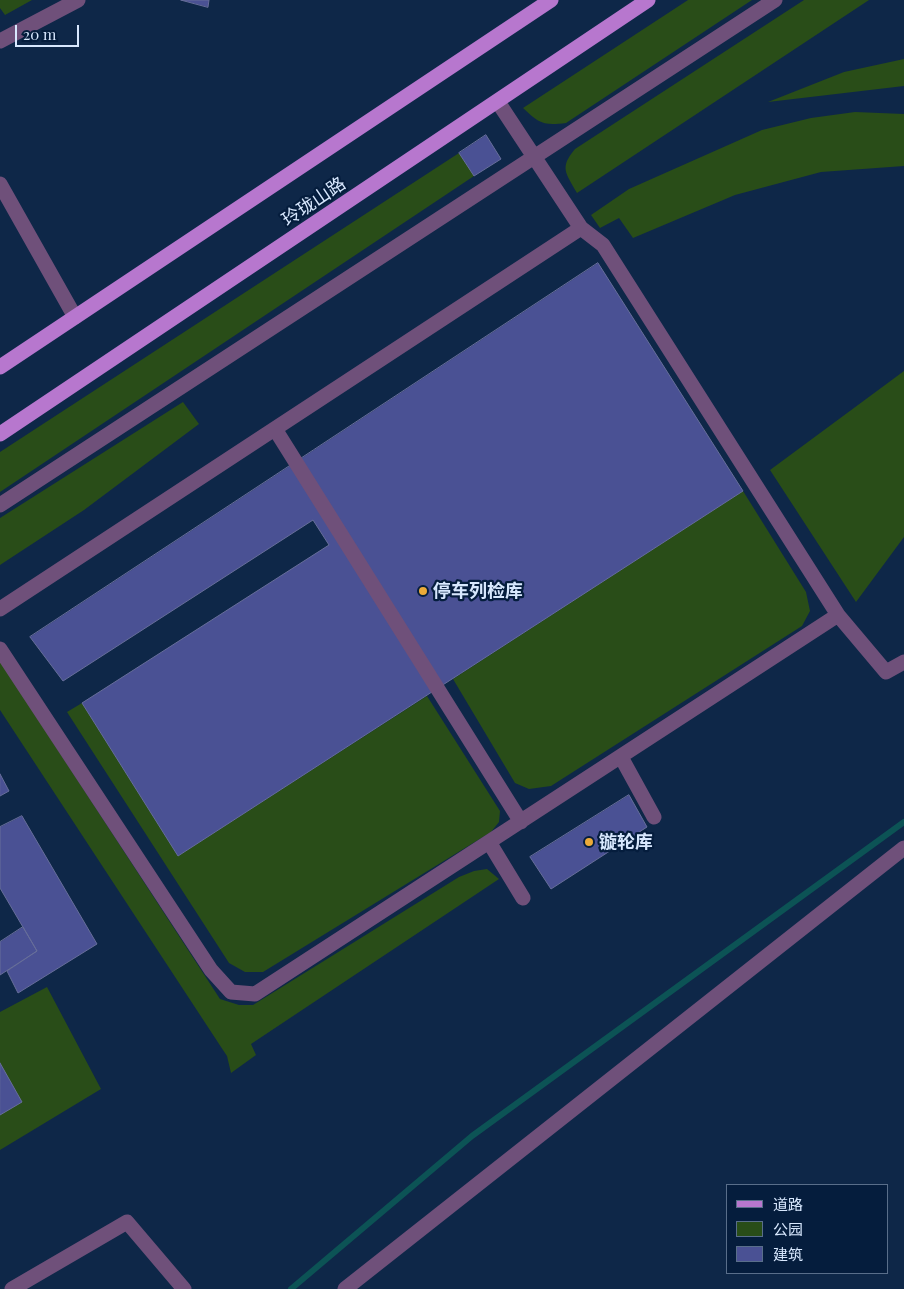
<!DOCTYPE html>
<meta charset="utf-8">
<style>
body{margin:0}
#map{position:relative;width:904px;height:1289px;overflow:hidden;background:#0e2748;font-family:"Playfair Display","Noto Sans SC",serif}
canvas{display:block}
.legend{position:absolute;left:726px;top:1184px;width:162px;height:90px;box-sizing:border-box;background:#051d3d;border:1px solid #596e8a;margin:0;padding:6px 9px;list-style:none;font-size:15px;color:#d8e8fe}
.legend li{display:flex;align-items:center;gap:10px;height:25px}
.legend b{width:25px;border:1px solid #596e8a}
.scale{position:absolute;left:15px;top:25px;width:64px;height:22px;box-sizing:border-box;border:2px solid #d8e8fe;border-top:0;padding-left:6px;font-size:15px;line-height:18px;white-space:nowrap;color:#d8e8fe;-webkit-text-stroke:4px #051d3d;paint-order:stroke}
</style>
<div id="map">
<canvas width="904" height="1289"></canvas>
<ul class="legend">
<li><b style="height:6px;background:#b777ce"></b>道路</li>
<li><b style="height:14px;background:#294d18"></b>公园</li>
<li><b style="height:14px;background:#4a5194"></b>建筑</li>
</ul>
<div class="scale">20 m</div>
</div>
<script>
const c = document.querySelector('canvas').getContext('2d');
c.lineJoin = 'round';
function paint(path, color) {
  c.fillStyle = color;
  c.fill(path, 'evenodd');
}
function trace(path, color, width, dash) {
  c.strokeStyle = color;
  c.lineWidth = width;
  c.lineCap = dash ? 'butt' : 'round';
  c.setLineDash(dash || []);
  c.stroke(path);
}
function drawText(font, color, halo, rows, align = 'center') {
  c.font = font + ' "Playfair Display","Noto Sans SC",serif';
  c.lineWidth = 4.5;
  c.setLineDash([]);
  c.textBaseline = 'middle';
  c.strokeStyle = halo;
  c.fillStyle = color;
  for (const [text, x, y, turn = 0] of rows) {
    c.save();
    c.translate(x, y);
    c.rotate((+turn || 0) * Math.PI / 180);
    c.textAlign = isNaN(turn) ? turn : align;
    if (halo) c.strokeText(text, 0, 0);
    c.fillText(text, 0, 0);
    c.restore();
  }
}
paint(new Path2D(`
 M 0,0 L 32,0 L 5,15 L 0,8 Z
 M 688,0 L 752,0 L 566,123 C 543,126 539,123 523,108 Z
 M 804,0 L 869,0 L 577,193 C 566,173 559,168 575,149 Z
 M 904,59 L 904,86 L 768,102 L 844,72 Z
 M 855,112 L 904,114 L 904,166 L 821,172 L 735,195 L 633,238 L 619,218 L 600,228 L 591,215 L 629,189 L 762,130 L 811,118 Z
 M 459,153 L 474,176 L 0,492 L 0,452 Z
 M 904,371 L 904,537 L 856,602 L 770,470 Z
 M 183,402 L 199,424 L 84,510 L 0,565 L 0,518 Z
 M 743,491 L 806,592 L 810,611 L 802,626 L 551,786 L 529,789 L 515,783 L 453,679 Z
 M 0,661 L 220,999 L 239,1005 L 253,1005 L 459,877 L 474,871 L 487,869 L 499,879 L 251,1044 L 256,1055 L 231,1073 L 227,1056 L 221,1047 L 0,710 Z
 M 427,696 L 500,811 L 499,822 L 491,832 L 263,972 L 245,972 L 229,963 L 67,712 L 82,703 L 178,856 Z
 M 47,987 L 101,1089 L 0,1150 L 0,1012 Z`), '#294d18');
trace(new Path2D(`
 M 291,1289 L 472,1136 L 904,822`), '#0c5355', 6);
const building = new Path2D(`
 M 181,0 L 209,0 L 208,7 Z
 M 486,135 L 501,159 L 474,176 L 459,153 Z
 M 598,263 L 743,491 L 178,856 L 82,703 L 329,545 L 313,520 L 63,681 L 30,637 Z
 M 0,774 L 9,791 L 0,796 Z
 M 629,795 L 647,827 L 551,889 L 530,857 Z
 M 22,816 L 97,944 L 18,993 L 7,971 L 37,951 L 0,888 L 0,827 Z
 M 23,927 L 37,951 L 0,975 L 0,942 Z
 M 0,1063 L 22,1102 L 0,1115 Z`);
paint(building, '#4a5194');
trace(building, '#676e9a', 1);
trace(new Path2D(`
 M 0,41 L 78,0
 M 498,102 L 581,228 L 603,245 L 838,615 L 886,672 L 904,662
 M 0,184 L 75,317
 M 275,429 L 521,822
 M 0,505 L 775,0
 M 0,609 L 581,228
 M 0,649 L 211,970 L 231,992 L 255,994 L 838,615
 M 621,757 L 654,817
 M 489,842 L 523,898
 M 12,1289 L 127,1222 L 184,1289
 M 345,1289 L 904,848`), '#6f507a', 15);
trace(new Path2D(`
 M 0,367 L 551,0
 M 0,434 L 648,0`), '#b777ce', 15);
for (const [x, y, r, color] of [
 [423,591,5,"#ebaa39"],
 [589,842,5,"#ebaa39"]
]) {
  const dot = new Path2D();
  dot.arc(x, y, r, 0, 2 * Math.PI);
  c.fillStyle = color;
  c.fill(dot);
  trace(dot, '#051d3d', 2);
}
drawText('18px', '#d8e8fe', '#051d3d', [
 ["玲珑山路",314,202,-34]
]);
drawText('bold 18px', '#d8e8fe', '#051d3d', [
 ["停车列检库",433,591],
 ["镟轮库",599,842]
], 'left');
</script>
